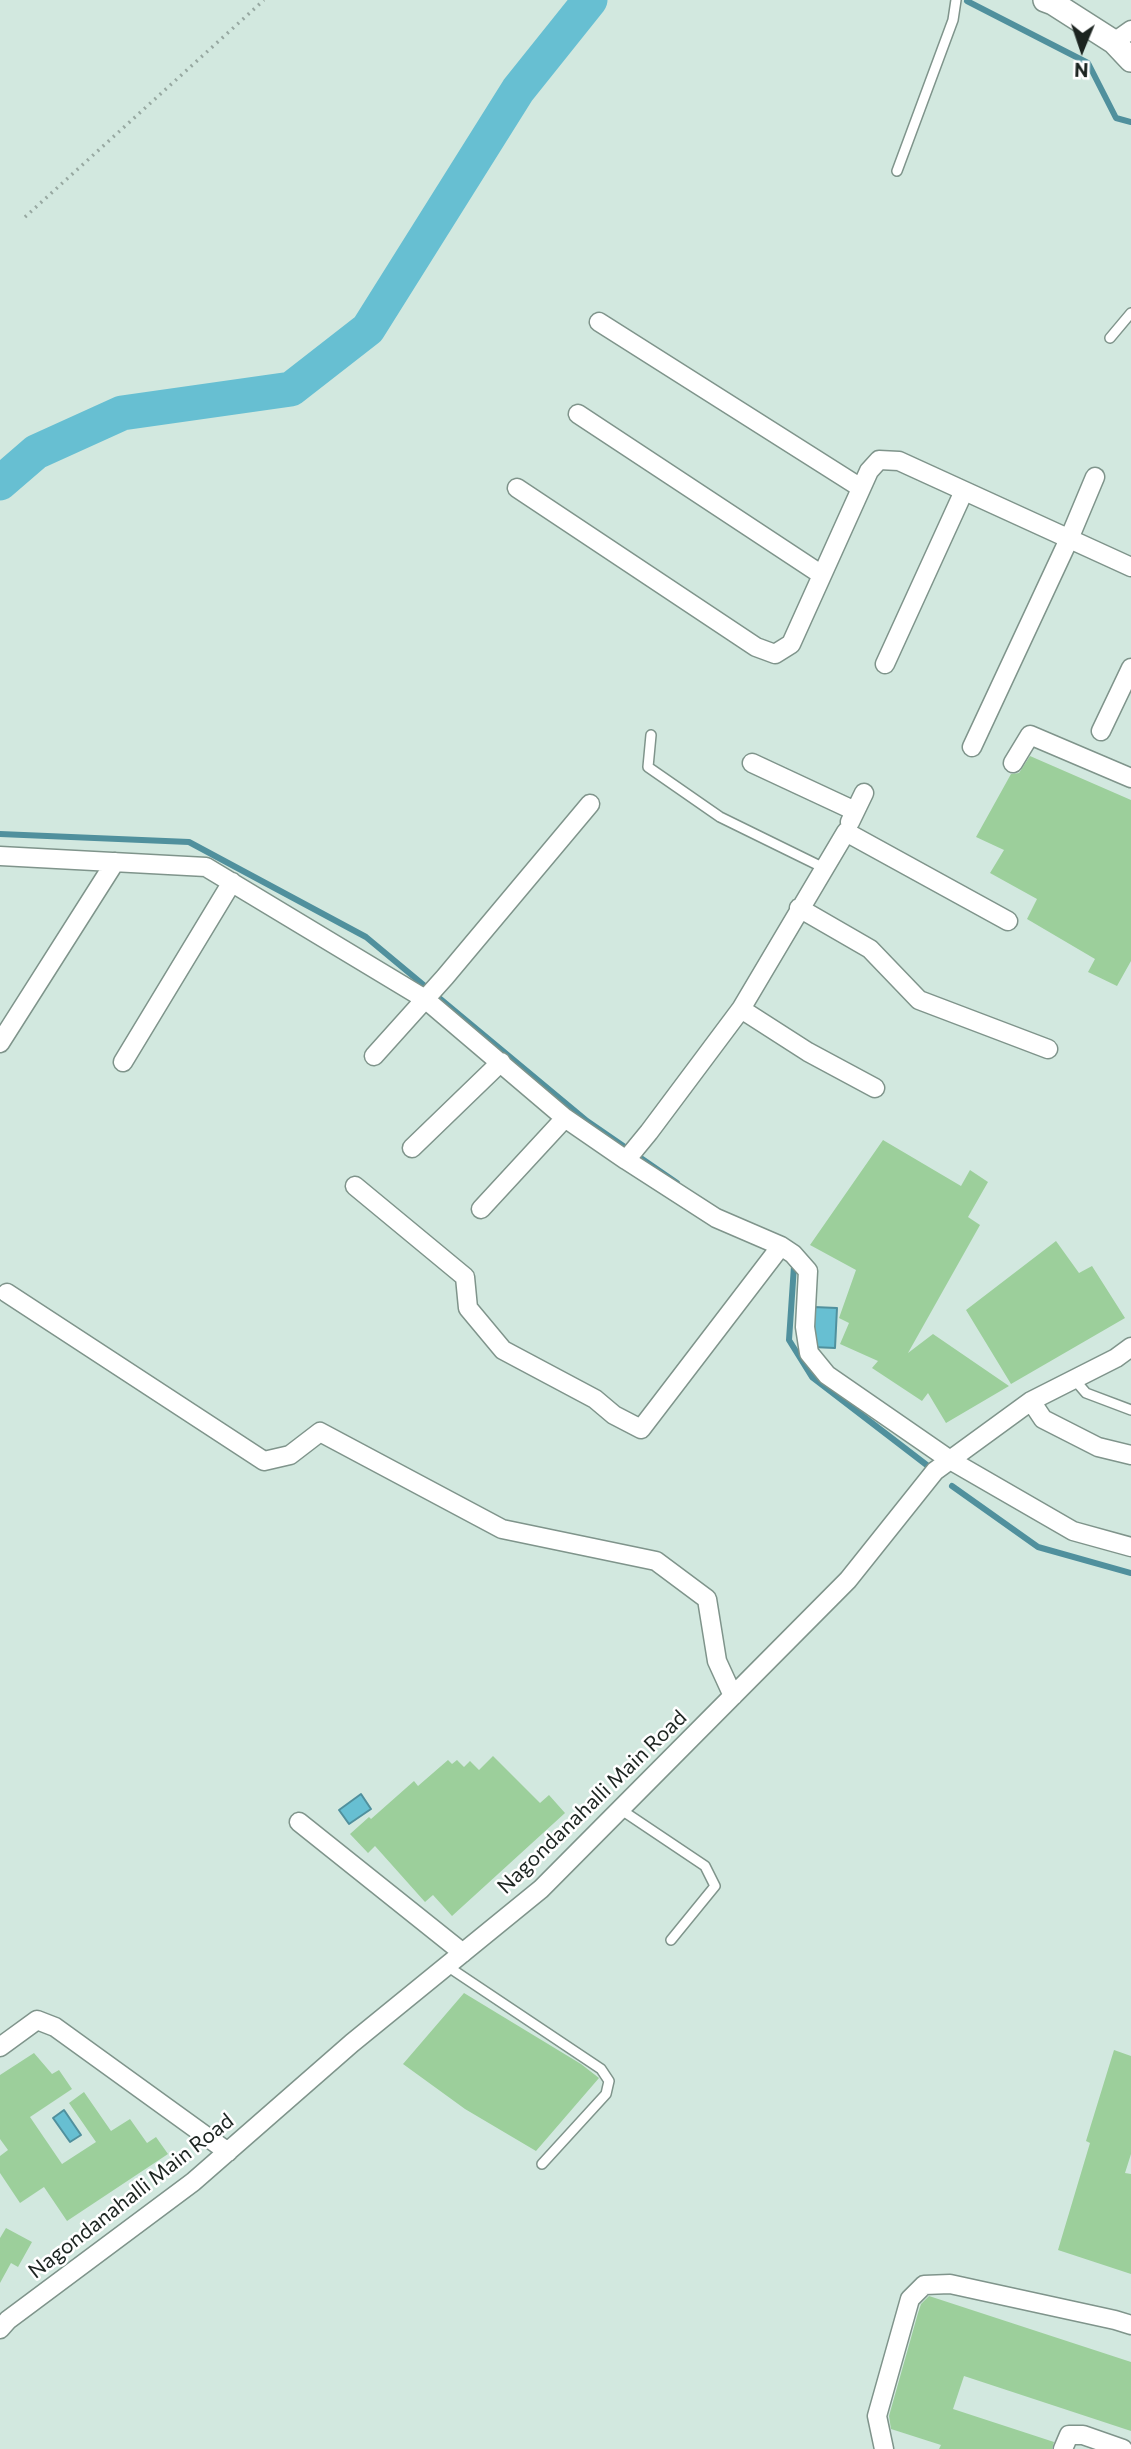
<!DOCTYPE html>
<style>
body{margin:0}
#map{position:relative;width:1131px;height:2449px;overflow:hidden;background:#d2e8df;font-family:Commissioner,sans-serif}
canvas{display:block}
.north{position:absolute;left:1047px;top:14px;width:70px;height:70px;-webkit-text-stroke:5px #fff;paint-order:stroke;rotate:182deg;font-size:19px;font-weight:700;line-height:28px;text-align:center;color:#1c2420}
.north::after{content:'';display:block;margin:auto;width:24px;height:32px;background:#1c2420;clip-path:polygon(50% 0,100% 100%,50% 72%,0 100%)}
</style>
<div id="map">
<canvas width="1131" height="2449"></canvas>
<div class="north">N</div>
</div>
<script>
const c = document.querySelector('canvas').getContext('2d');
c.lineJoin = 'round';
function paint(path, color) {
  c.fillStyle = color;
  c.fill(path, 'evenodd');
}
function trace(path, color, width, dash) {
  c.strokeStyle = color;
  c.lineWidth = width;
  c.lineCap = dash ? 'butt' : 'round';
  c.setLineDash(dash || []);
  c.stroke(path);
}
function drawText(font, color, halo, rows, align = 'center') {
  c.font = font + ' Commissioner,sans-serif';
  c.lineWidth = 5;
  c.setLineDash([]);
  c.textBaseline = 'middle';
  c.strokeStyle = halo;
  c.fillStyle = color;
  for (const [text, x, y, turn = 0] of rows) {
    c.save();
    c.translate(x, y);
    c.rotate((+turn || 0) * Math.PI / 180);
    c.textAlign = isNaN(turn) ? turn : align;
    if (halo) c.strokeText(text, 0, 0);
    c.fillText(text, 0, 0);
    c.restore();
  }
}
const water = new Path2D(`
 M 814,1307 L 837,1308 L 835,1348 L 813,1347 Z
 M 361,1794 L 371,1809 L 349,1824 L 339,1810 Z
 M 64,2110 L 81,2135 L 70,2142 L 53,2118 Z`);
paint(water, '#67bfd2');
trace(water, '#50909d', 2);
trace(new Path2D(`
 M 967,1 L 1088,63 L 1116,118 L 1131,122
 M 0,834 L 189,842 L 366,937 L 587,1121 L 677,1183
 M 792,1264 L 794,1266 L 789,1340 L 812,1377 L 928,1466
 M 952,1486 L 1038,1547 L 1131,1573`), '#50909d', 6);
trace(new Path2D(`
 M 0,483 L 36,452 L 122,413 L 291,389 L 368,329 L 518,90 L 590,0`), '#67bfd2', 35);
paint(new Path2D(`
 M 1030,756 L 1131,800 L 1131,961 L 1117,986 L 1088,972 L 1095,959 L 1027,919 L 1037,899 L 990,873 L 1004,850 L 976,837 L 1011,774 L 1019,773 Z
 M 883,1140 L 961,1186 L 970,1170 L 988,1182 L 968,1217 L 980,1225 L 908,1353 L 933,1334 L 1009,1386 L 946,1423 L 928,1393 L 922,1401 L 872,1368 L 878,1361 L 840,1344 L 849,1323 L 839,1318 L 856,1270 L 810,1245 Z
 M 1056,1241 L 1079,1273 L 1092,1266 L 1125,1318 L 1011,1384 L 966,1310 Z
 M 493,1756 L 540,1803 L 549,1795 L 565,1813 L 452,1916 L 433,1895 L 425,1902 L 375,1846 L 368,1853 L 350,1834 L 369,1817 L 371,1819 L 414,1781 L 418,1786 L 448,1760 L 452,1764 L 457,1760 L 464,1767 L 470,1761 L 479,1770 Z
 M 464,1993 L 581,2064 L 599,2078 L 536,2151 L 465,2109 L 403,2064 Z
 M 1114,2050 L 1131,2056 L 1131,2154 L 1125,2173 L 1131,2174 L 1131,2274 L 1058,2250 L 1090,2143 L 1086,2141 Z
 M 34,2053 L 52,2074 L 59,2070 L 72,2089 L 30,2117 L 62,2164 L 96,2142 L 69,2103 L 84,2092 L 111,2131 L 130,2119 L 147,2143 L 156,2137 L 168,2154 L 67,2221 L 44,2187 L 20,2203 L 0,2173 L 0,2156 L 8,2150 L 0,2139 L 0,2075 Z
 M 6,2228 L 32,2242 L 18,2267 L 11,2263 L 0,2283 L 0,2238 Z
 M 929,2296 L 1131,2362 L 1131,2431 L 964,2376 L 953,2409 L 1054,2442 L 1052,2449 L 939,2449 L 941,2445 L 891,2429 L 889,2416 L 918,2313 L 921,2304 Z`), '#9ccf9b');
const service = new Path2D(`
 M 897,171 L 953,20 L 956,0
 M 1110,338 L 1131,313
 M 651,735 L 648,767 L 720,817 L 824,868
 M 1074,1379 L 1086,1393 L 1131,1410
 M 620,1809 L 705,1866 L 715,1886 L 671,1940
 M 447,1966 L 601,2069 L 609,2081 L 606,2094 L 542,2164`);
const minor = new Path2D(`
 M 1114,42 L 1131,30
 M 599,322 L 861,488
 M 578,414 L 822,575
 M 517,488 L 756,647 L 775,654 L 791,644 L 869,471 L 879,460 L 899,461 L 1131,567
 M 885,664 L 964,491
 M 1101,731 L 1131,668
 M 972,747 L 1069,539 L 1095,477
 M 752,763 L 855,811
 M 1013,763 L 1030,735 L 1131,778
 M 850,822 L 864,793
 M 0,856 L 206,867 L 425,999 L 565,1118 L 626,1160
 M 799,908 L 870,949 L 919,1000 L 1048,1049
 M 741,1009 L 846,832 L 1008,921
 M 0,1043 L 115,862
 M 374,1056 L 445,977 L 590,804
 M 123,1062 L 232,882
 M 875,1088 L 808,1052 L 741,1009 L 649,1132 L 626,1160 L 716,1218 L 781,1246 L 793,1254 L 808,1271 L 805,1327 L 809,1353 L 827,1375 L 950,1460 L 1073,1531 L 1131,1547
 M 412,1148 L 501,1062
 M 355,1186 L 465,1277 L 468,1308 L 503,1350 L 595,1399 L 614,1415 L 641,1429 L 781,1246
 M 481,1209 L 565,1118
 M 7,1293 L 264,1461 L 290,1455 L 320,1432 L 502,1529 L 656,1561 L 707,1599 L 717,1661 L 733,1696
 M 1031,1401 L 1043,1419 L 1098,1447 L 1131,1455
 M 299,1822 L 463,1953
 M 0,2047 L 37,2020 L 55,2027 L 228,2152
 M 0,2329 L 8,2320 L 193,2182 L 352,2043 L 541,1889 L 848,1580 L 935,1471 L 1031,1401 L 1116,1358 L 1131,1347
 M 884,2449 L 877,2416 L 910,2299 L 924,2285 L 950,2284 L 1115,2320 L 1131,2325
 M 1063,2449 L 1069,2435 L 1083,2435 L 1123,2449`);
const tertiary = new Path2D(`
 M 1045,0 L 1053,3 L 1114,42 L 1131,60`);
trace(service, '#7f948b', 12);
trace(minor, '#7f948b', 21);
trace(tertiary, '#7f948b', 26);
trace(new Path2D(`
 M 25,217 L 264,0`), '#97a8a1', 3.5, [2, 5]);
trace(service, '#fff', 9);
trace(minor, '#fff', 18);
trace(tertiary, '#fff', 23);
drawText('21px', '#1c2420', '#fff', [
 ["Nagondanahalli Main Road",592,1802,-44],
 ["Nagondanahalli Main Road",131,2196,-38]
]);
</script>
